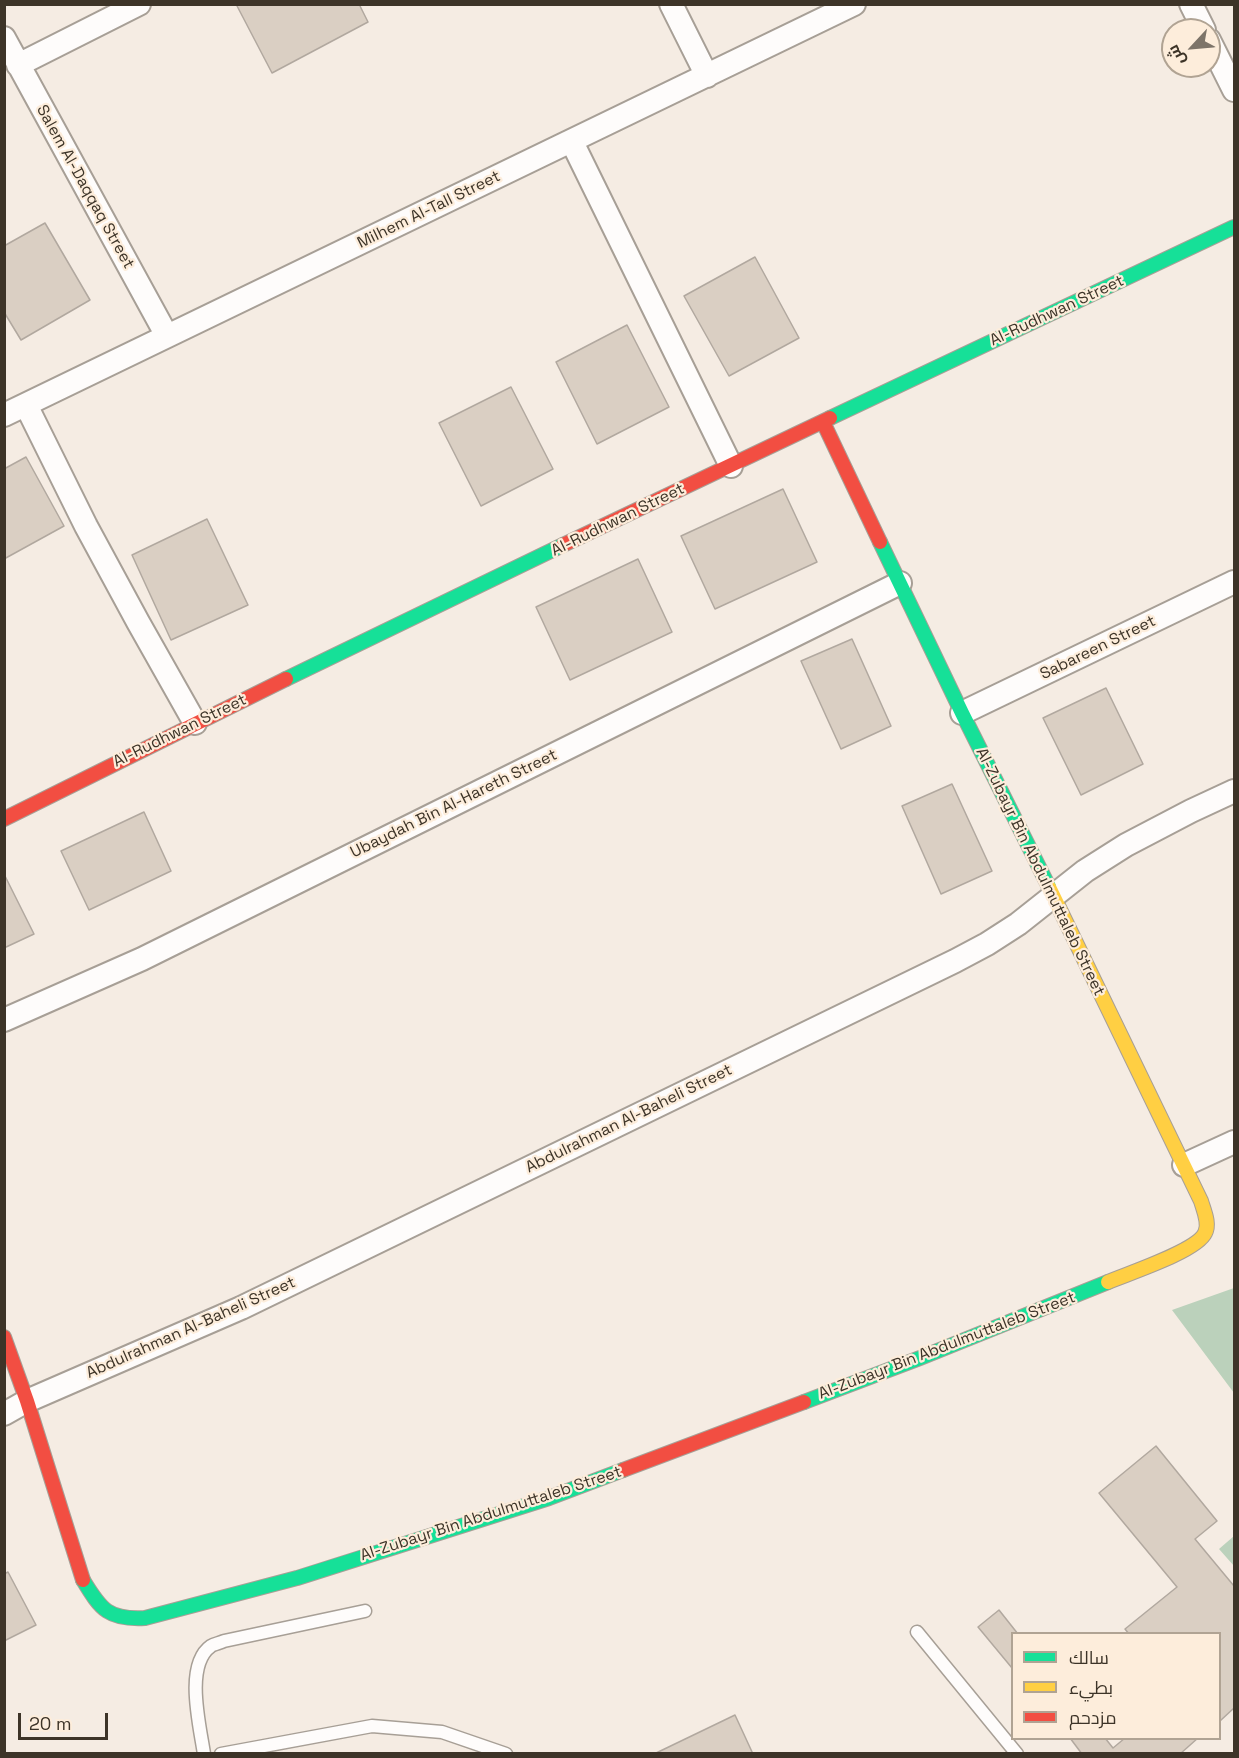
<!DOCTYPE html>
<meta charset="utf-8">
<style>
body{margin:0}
#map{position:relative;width:1239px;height:1758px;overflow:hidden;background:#f5ece3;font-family:"Space Grotesk",Cairo,sans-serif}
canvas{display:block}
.frame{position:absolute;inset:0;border:6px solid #3d3428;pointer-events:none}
.legend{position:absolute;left:1011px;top:1632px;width:210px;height:108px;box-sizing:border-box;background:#fdeddb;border:2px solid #b0a393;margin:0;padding:8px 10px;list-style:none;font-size:18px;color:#3d3428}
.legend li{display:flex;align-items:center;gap:12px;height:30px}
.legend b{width:30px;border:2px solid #b0a393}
.north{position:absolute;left:1161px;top:18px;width:60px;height:60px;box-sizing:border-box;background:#fdeddb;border:2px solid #b0a393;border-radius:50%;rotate:244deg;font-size:16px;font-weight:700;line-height:24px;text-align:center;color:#3d3428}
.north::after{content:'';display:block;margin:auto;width:21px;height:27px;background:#7d7469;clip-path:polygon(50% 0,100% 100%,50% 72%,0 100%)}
.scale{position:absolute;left:18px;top:1713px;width:90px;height:27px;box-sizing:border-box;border:3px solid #3d3428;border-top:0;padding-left:8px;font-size:18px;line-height:21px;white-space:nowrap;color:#3d3428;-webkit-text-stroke:4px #fdeddb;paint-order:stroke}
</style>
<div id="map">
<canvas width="1239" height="1758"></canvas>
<div class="frame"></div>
<ul class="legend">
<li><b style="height:8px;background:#16e098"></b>سالك</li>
<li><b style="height:8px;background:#ffcf43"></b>بطيء</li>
<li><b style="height:8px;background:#f24e42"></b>مزدحم</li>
</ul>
<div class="north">ش</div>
<div class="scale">20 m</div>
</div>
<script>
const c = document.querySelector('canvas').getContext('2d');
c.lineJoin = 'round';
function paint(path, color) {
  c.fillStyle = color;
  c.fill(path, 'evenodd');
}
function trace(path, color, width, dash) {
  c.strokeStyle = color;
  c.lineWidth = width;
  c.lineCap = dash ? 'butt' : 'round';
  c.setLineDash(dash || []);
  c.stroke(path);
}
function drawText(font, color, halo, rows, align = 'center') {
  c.font = font + ' "Space Grotesk",sans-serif';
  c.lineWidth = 4.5;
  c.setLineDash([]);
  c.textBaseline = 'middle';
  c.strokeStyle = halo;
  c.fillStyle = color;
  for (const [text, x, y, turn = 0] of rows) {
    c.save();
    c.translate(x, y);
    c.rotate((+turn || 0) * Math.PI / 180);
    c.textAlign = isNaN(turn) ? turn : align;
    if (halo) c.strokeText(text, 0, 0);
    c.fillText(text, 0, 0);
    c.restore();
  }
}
paint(new Path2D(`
 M 1234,1288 L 1234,1393 L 1172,1310 Z
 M 1234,1536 L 1234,1566 L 1219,1549 Z`), '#bbd1bb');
const building = new Path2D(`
 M 236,4 L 359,4 L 368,22 L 272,73 Z
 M 45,223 L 90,300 L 21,340 L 4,312 L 4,246 Z
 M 755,257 L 799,338 L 729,376 L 684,296 Z
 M 627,325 L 669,407 L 597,444 L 556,362 Z
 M 511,387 L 553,469 L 481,506 L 439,423 Z
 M 26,457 L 64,526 L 4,559 L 4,469 Z
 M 783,489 L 817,562 L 715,609 L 681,536 Z
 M 207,519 L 248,605 L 171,640 L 132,555 Z
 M 638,559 L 672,632 L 570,680 L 536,607 Z
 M 852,639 L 891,726 L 841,749 L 801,661 Z
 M 1106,688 L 1143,764 L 1081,795 L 1043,718 Z
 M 952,784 L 992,871 L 941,894 L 902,806 Z
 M 144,812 L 171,871 L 89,910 L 61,851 Z
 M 4,874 L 34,934 L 4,948 Z
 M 1156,1446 L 1217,1521 L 1195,1539 L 1234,1586 L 1234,1708 L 1220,1721 L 1220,1634 L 1129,1634 L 1125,1629 L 1177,1587 L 1099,1493 Z
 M 8,1572 L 36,1625 L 4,1641 L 4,1574 Z
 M 999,1610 L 1018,1634 L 1012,1634 L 1012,1668 L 978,1627 Z
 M 735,1715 L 753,1754 L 654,1754 Z
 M 1070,1738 L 1105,1738 L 1113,1748 L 1125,1738 L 1198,1738 L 1180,1754 L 1082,1754 Z`);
paint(building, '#dacfc3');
trace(building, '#b1a89f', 1.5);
const lane = new Path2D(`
 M 917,1632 L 1017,1754
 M 204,1754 C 200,1726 184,1665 211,1646 C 214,1644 220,1643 224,1641 L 365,1611
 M 221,1754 L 372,1726 L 442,1732 L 506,1754`);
const street = new Path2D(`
 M 671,4 L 707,76
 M 1191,4 L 1204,30
 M 4,38 L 167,336
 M 1209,40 L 1234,90
 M 18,65 L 139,4
 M 572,142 L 731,466
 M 26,405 L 86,526 L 138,622 L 195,723
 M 4,415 L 854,4
 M 962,713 L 1234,582
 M 4,1020 L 142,959 L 900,583
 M 1184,1165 L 1234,1142
 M 4,1414 L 27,1401 L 241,1308 L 955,961 L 987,944 L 1018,924 L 1085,871 L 1126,845 L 1191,811 L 1234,791`);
const fast = new Path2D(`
 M 830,418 L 1234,227
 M 880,542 L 962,713 L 1049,887
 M 286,679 L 563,545
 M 804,1402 L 920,1358 L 1108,1282
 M 83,1580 C 101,1610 109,1620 145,1618 L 297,1578 L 549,1498 L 623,1470`);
const slow = new Path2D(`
 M 1049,887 L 1201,1201 C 1204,1211 1210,1224 1205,1233 C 1197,1251 1129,1273 1108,1282`);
const jam = new Path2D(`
 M 823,422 L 880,542
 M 563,545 L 830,418
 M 4,819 L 286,679
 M 4,1337 L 27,1401 L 83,1580
 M 623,1470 L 804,1402`);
trace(lane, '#a79f96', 15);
trace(street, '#a79f96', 26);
trace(fast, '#a79f96', 16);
trace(slow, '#a79f96', 16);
trace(jam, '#a79f96', 16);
trace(lane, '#fefcfb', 12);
trace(street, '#fefcfb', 22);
trace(fast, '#16e098', 14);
trace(slow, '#ffcf43', 14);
trace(jam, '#f24e42', 14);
drawText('16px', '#3d3428', '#fdeddb', [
 ["Salem Al-Daqqaq Street",85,187,61],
 ["Milhem Al-Tall Street",429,210,-26],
 ["Al-Rudhwan Street",1057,311,-25],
 ["Al-Rudhwan Street",618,520,-26],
 ["Sabareen Street",1098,648,-26],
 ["Al-Rudhwan Street",180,731,-26],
 ["Ubaydah Bin Al-Hareth Street",454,804,-26],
 ["Al-Zubayr Bin Abdulmuttaleb Street",1040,872,64],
 ["Abdulrahman Al-Baheli Street",629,1119,-26],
 ["Abdulrahman Al-Baheli Street",191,1328,-24],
 ["Al-Zubayr Bin Abdulmuttaleb Street",947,1346,-21],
 ["Al-Zubayr Bin Abdulmuttaleb Street",491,1514,-18]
]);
</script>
